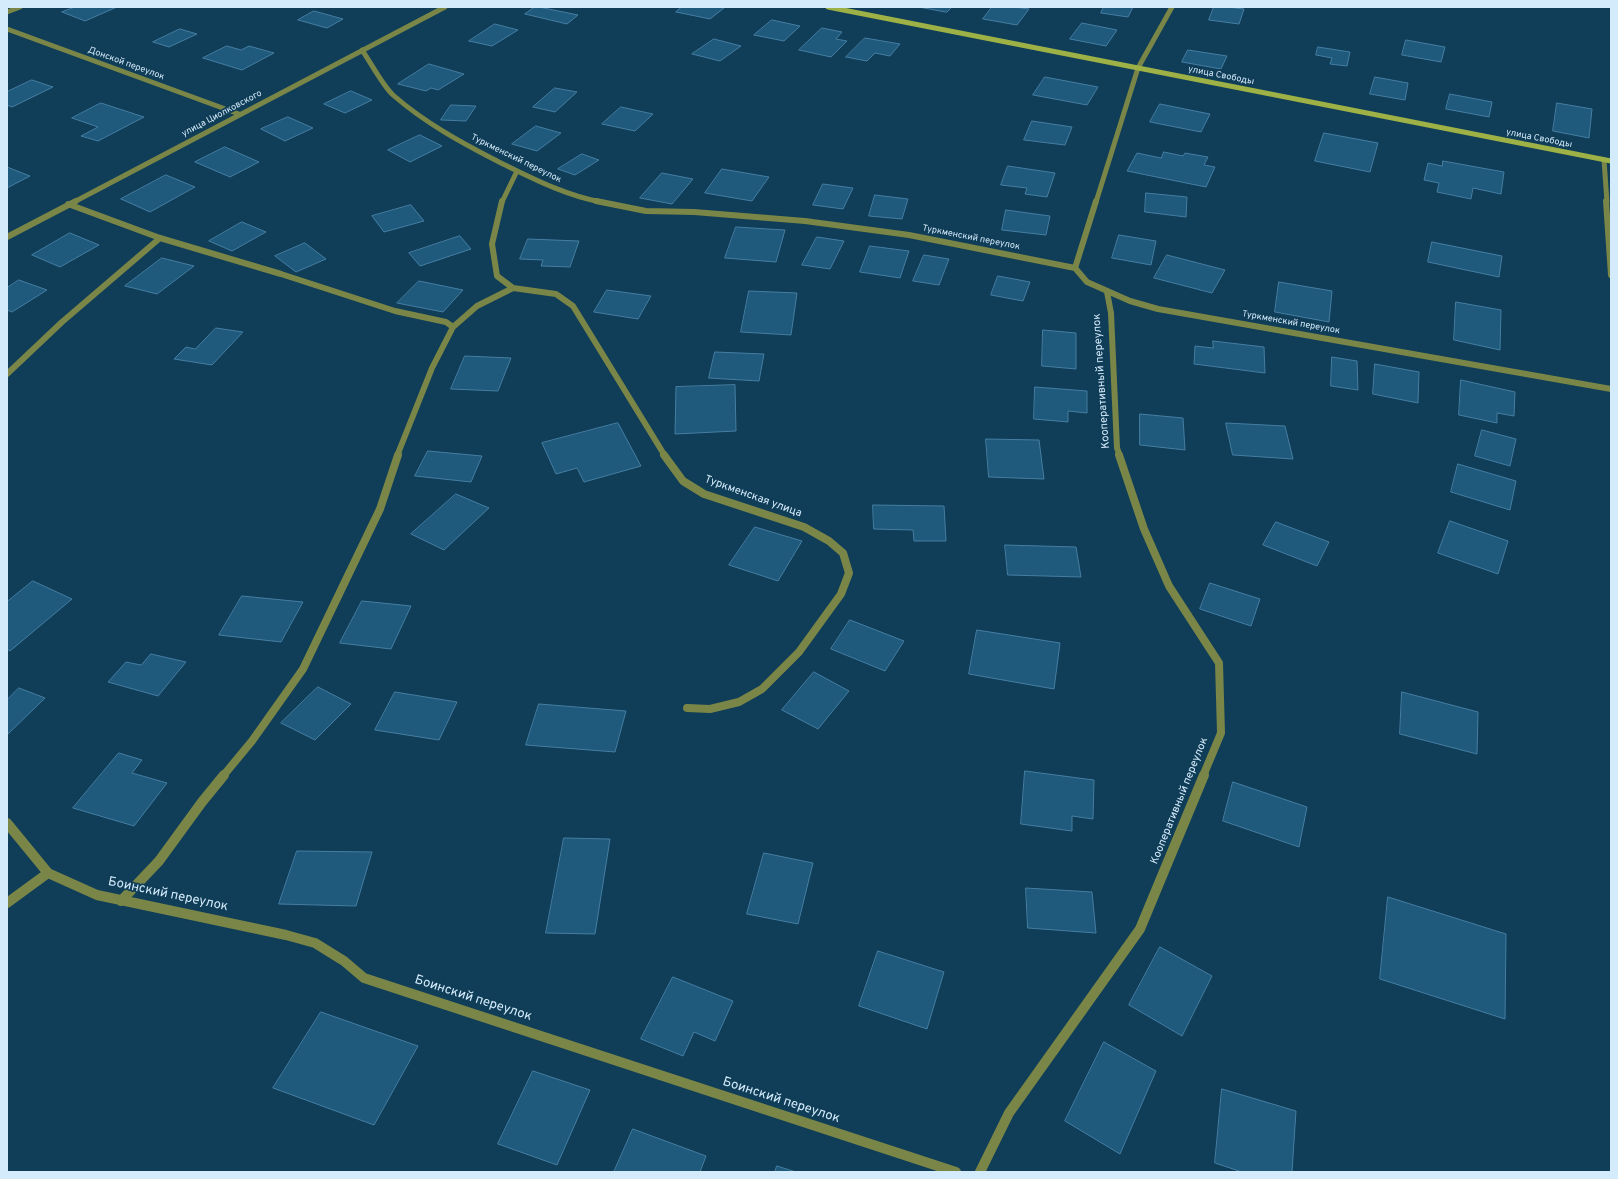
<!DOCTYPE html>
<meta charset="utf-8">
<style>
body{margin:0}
#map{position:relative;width:1618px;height:1179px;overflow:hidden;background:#103d57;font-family:Overpass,sans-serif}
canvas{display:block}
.frame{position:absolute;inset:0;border:8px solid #d4ebfb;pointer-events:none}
</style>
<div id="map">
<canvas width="1618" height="1179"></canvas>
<div class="frame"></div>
</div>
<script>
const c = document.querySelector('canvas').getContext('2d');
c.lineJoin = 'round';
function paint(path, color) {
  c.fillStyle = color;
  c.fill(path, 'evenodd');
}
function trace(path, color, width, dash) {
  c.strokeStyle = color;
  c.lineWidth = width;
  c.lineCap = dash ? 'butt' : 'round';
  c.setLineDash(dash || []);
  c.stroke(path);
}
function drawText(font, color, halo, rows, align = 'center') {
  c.font = font + ' Overpass,sans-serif';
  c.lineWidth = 3.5;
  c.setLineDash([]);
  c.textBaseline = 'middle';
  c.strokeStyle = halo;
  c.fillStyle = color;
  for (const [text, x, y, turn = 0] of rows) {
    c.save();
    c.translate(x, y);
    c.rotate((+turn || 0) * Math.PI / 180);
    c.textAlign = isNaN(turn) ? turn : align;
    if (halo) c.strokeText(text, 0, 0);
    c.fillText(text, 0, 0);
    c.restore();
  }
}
const building = new Path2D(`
 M 75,7 L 117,7 L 85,21 L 62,12 Z
 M 535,7 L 539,7 L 578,15 L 567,24 L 525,14 Z
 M 682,7 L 717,7 L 724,8 L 710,19 L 676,12 Z
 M 919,7 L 952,7 L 947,12 Z
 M 992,7 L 1014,7 L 1029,9 L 1017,25 L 983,19 Z
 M 1104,7 L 1133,7 L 1128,17 L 1101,13 Z
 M 1214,7 L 1227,7 L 1244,9 L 1239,24 L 1209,20 Z
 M 314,11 L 343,19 L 327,28 L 298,20 Z
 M 772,20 L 800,26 L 784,41 L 754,35 Z
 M 1082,23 L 1117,30 L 1106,46 L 1070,39 Z
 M 495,24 L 518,30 L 492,46 L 469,41 Z
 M 822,28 L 842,32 L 836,39 L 847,41 L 831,57 L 799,50 Z
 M 180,29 L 197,34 L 169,47 L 153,42 Z
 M 865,38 L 900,44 L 890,56 L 875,53 L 867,61 L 846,57 Z
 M 714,39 L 741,46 L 720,61 L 692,54 Z
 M 1406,40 L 1445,47 L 1441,62 L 1402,55 Z
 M 227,46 L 241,50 L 249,46 L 274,53 L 242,70 L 203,58 Z
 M 1318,47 L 1350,52 L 1347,66 L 1330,64 L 1332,58 L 1316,55 Z
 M 1188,50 L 1227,56 L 1221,69 L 1182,62 Z
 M 429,64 L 464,74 L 438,90 L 431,88 L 426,91 L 398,84 Z
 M 1045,77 L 1098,87 L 1087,105 L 1033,95 Z
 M 1375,77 L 1408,83 L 1405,100 L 1370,94 Z
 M 32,80 L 53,87 L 12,107 L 7,105 L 7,92 Z
 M 555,88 L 577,92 L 555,112 L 533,107 Z
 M 351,91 L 372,100 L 345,113 L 324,104 Z
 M 1450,94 L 1492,102 L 1489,117 L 1446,109 Z
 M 101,103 L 144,117 L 98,141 L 81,136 L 98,127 L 72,118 Z
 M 1557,103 L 1592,109 L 1589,138 L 1553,131 Z
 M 1160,104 L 1210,114 L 1201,132 L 1150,122 Z
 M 451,105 L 476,106 L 466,121 L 441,120 Z
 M 621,107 L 653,114 L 635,131 L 602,124 Z
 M 288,117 L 313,128 L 285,141 L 261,129 Z
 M 1032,121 L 1072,127 L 1065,145 L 1024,140 Z
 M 536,126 L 561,133 L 537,151 L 512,144 Z
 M 1324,133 L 1378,143 L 1370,172 L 1315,161 Z
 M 420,135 L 442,146 L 410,162 L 388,150 Z
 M 225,147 L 259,162 L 230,177 L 195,162 Z
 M 1164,152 L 1183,156 L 1185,153 L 1208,157 L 1204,165 L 1215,167 L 1206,187 L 1127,171 L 1137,153 L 1161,158 Z
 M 582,154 L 599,160 L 575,175 L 558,169 Z
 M 1443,161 L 1504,172 L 1501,194 L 1473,188 L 1471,199 L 1437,192 L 1439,183 L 1424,180 L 1428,163 L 1442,166 Z
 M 1008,166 L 1055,173 L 1047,197 L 1025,194 L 1027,188 L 1001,185 Z
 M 7,167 L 30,176 L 7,188 Z
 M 722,169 L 769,177 L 752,201 L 705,193 Z
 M 662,173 L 693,179 L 672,204 L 640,198 Z
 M 166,175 L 195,187 L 150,212 L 121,199 Z
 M 823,184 L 853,188 L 843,209 L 813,205 Z
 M 1146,193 L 1187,197 L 1186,217 L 1145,212 Z
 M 875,195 L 908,199 L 902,219 L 869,216 Z
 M 411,205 L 424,221 L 384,232 L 372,216 Z
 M 1006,210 L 1050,216 L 1046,235 L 1002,230 Z
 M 242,222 L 266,232 L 232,251 L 209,241 Z
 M 736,227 L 785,230 L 776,262 L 725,258 Z
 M 70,233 L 99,245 L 60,267 L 32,255 Z
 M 1119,235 L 1156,241 L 1151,265 L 1112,258 Z
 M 460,236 L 471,249 L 420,266 L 409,253 Z
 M 817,237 L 844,241 L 830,269 L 802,265 Z
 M 528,239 L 579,241 L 570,267 L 541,266 L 543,260 L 520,259 Z
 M 1432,242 L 1502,256 L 1499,277 L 1428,262 Z
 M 305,243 L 326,259 L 296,272 L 275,256 Z
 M 870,246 L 909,251 L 900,278 L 860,272 Z
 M 924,255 L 949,259 L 939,285 L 913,281 Z
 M 1167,255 L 1225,270 L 1212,293 L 1154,278 Z
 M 162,258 L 194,266 L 157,294 L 125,286 Z
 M 998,276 L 1030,282 L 1023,301 L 991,295 Z
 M 19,280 L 47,290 L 12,312 L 7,310 L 7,288 Z
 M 419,281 L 463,290 L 443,312 L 397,303 Z
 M 1279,282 L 1332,291 L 1329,322 L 1275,312 Z
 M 607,290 L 651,296 L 638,319 L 594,312 Z
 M 749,291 L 797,293 L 791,335 L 741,332 Z
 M 1456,302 L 1501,310 L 1500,350 L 1454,340 Z
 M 216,328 L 243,332 L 212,365 L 174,359 L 186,347 L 195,349 Z
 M 1043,330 L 1076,333 L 1076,369 L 1042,366 Z
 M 1213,341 L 1264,347 L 1265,373 L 1194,364 L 1195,346 L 1213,348 Z
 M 715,352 L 764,354 L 759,381 L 709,378 Z
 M 465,356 L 511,358 L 498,391 L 451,389 Z
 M 1332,357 L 1357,361 L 1358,390 L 1331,386 Z
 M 1375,364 L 1419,372 L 1418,403 L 1373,394 Z
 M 1461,380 L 1515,392 L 1514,416 L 1497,413 L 1497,423 L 1459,415 Z
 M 735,385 L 736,431 L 675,434 L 676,387 Z
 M 1035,387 L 1087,391 L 1087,413 L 1068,411 L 1068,422 L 1034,419 Z
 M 1140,414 L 1183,418 L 1185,450 L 1140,445 Z
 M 618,423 L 641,466 L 584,482 L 577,468 L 556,474 L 542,443 Z
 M 1226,423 L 1285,426 L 1293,459 L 1233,455 Z
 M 1482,430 L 1516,439 L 1510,466 L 1475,456 Z
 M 986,439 L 1039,440 L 1044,479 L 989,477 Z
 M 428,451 L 482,456 L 471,482 L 415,476 Z
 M 1458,464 L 1516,481 L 1510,510 L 1451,492 Z
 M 456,494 L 489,508 L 444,550 L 411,534 Z
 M 873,505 L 944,506 L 946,541 L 914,541 L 913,530 L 874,529 Z
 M 1450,521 L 1508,541 L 1498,574 L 1438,553 Z
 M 1276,522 L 1329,542 L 1317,566 L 1263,545 Z
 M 755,527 L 802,541 L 778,581 L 729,565 Z
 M 1005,545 L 1076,547 L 1081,577 L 1008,575 Z
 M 33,581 L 72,599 L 10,651 L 7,649 L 7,602 Z
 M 1210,583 L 1260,599 L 1251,626 L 1200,609 Z
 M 242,596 L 303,602 L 281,642 L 219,635 Z
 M 362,601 L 411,606 L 391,649 L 340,643 Z
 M 850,620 L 904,641 L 885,671 L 831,649 Z
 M 977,630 L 1060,643 L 1054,689 L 969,674 Z
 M 151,654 L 186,662 L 158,696 L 108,682 L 126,662 L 141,665 Z
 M 814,672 L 849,691 L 818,729 L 782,710 Z
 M 318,687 L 351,704 L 315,740 L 281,723 Z
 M 19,688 L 45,698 L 7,735 L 7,700 Z
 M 395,692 L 457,702 L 439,740 L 375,730 Z
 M 1402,692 L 1478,712 L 1477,754 L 1400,734 Z
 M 539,704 L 626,711 L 615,752 L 526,745 Z
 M 119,753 L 142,760 L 132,773 L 167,783 L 134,826 L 73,808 Z
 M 1025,771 L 1094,780 L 1093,819 L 1072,816 L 1072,831 L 1021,824 Z
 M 1233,782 L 1307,807 L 1299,847 L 1223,821 Z
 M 564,838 L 610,839 L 595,934 L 546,933 Z
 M 297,851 L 372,852 L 356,906 L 279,904 Z
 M 764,853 L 813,863 L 798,924 L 747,914 Z
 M 1026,888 L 1092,892 L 1096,933 L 1028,928 Z
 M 1388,897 L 1506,934 L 1505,1019 L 1380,979 Z
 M 1160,947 L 1212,976 L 1182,1036 L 1129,1005 Z
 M 878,951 L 944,972 L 927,1029 L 859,1006 Z
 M 673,977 L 733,1001 L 715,1041 L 694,1032 L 683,1056 L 641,1039 Z
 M 321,1012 L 418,1046 L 374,1125 L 273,1088 Z
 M 1104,1042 L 1156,1071 L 1120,1154 L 1065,1121 Z
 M 533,1071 L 590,1090 L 557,1165 L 498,1144 Z
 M 1222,1089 L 1296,1111 L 1292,1172 L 1242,1172 L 1215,1163 Z
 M 633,1129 L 706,1156 L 700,1172 L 614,1172 Z
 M 777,1166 L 796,1172 L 775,1172 Z`);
paint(building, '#1f5a7c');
trace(building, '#457ea2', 1);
trace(new Path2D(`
 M 7,12 L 20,7
 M 7,29 L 239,114
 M 362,50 C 371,63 383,86 393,95 C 425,123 462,143 499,162 C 532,178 564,195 601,202
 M 1604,160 L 1607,202
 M 74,202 L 445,7
 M 502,202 L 517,171
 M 1096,202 L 1138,68 L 1172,7`), '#798647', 5);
trace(new Path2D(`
 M 502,201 L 492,244 L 497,276 L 513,288 L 556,294 L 573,306 L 665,456
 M 596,201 L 646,211 L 694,212 L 805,221 L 909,235 L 1075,268 L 1087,282 L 1130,301 L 1158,309 L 1611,389
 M 1606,201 L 1611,275
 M 68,204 L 160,238 L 281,274 L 395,311 L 446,322 L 453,327
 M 7,237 L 76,201
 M 1075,268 L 1096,201
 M 1107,292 L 1111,313 L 1117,448 L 1120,456
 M 7,374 L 62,322 L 160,238
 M 397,456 L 432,368 L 453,327 L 477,306 L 513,288`), '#798647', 6);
trace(new Path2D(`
 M 664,455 L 683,481 L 704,494 L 804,527 L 829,541 L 843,553 L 849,573 L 841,594 L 799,652 L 762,689 L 739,702 L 710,709 L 687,708
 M 1119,455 L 1144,529 L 1169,586 L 1219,663 L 1221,733 L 1203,776
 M 223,776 L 252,741 L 303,669 L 380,509 L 398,455`), '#798647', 8);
trace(new Path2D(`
 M 7,823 L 48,873 L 97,895 L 286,935 L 315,943 L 344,961 L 364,978 L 956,1172
 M 121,901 L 159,861 L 202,802 L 224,775
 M 7,903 L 48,873
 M 980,1172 L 1009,1113 L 1140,929 L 1204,775`), '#798647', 10);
trace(new Path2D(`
 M 828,7 L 1611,161`), '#9db146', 5);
drawText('9px', '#d4ebfb', '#103d57', [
 ["Донской переулок",126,64,20],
 ["улица Свободы",1221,76,11],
 ["улица Циолковского",222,114,-28],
 ["улица Свободы",1539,139,11],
 ["Туркменский переулок",516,159,26],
 ["Туркменский переулок",971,238,11],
 ["Туркменский переулок",1291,323,10]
]);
drawText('11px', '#d4ebfb', '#103d57', [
 ["Кооперативный переулок",1102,381,-94],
 ["Туркменская улица",753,497,20],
 ["Кооперативный переулок",1180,801,-68]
]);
drawText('13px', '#d4ebfb', '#103d57', [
 ["Боинский переулок",168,895,12],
 ["Боинский переулок",473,999,18],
 ["Боинский переулок",781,1101,18]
]);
</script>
